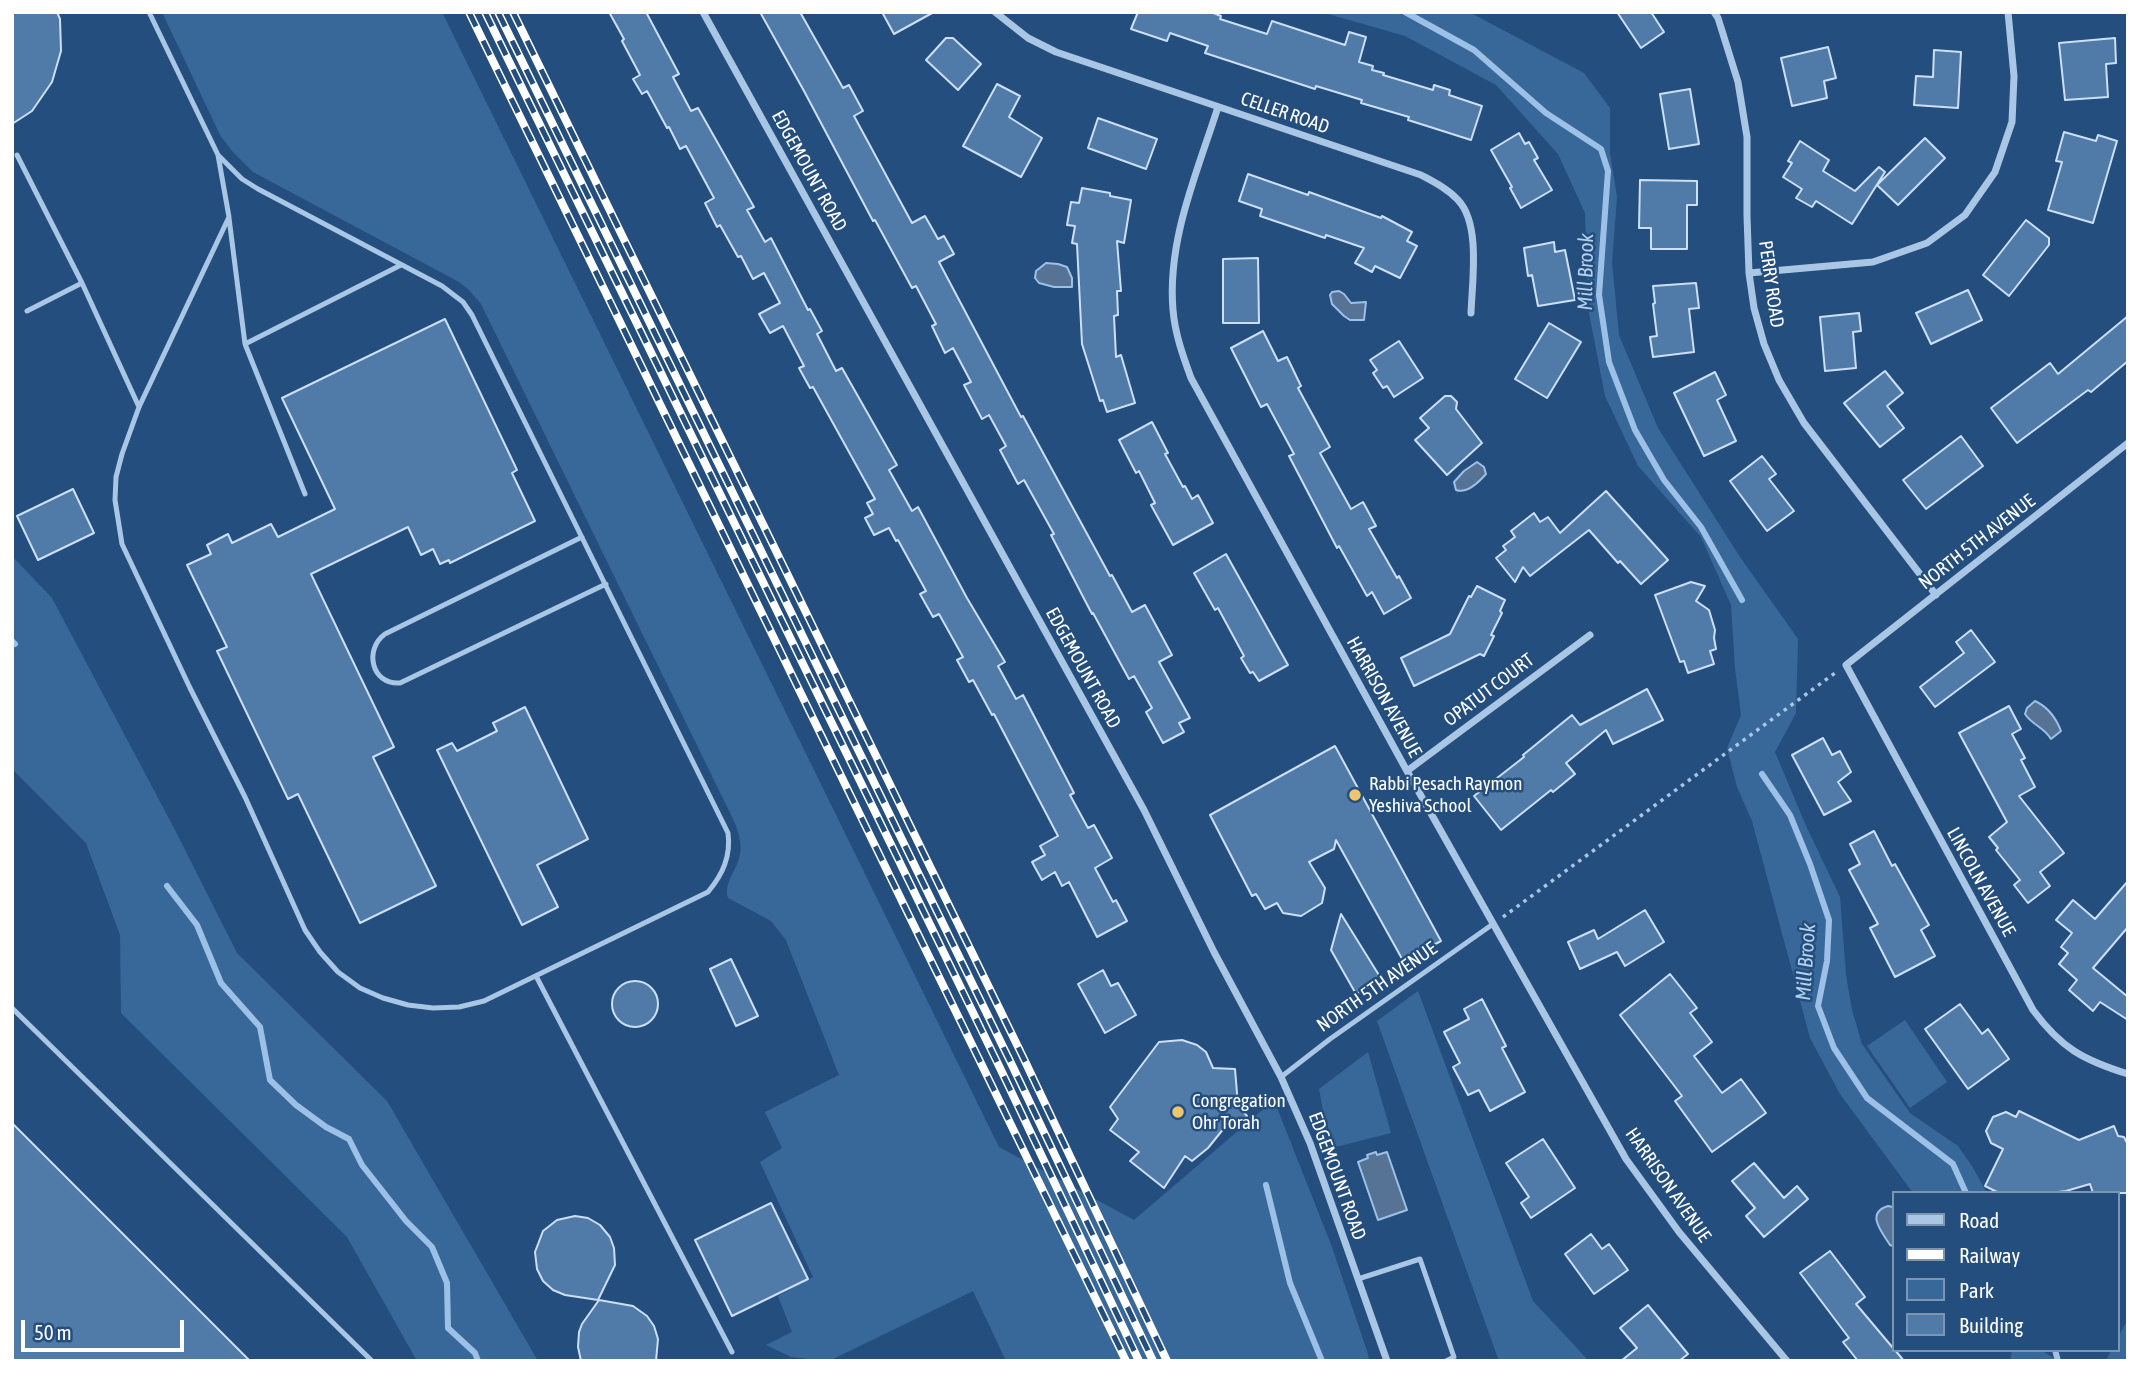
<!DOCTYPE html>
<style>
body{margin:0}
#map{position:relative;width:2140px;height:1373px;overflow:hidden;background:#244e7d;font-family:"Asap Condensed",sans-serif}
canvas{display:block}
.frame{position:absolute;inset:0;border:14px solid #fff;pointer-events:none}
.legend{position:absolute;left:1892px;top:1191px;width:228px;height:161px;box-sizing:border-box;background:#244e7d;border:2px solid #7c95b1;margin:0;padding:9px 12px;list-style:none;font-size:21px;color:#fff}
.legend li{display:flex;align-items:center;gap:14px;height:35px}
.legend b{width:35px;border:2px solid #7c95b1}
.scale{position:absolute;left:21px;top:1320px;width:163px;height:32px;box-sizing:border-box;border:4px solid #fff;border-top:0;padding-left:9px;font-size:21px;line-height:24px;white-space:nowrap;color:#fff;-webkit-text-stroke:5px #244e7d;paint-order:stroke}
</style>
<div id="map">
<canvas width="2140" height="1373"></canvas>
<div class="frame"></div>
<ul class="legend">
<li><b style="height:9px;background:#a9c6e5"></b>Road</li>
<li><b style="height:9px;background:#fff"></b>Railway</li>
<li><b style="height:19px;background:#38689a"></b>Park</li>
<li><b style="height:19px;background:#507ba8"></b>Building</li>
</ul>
<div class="scale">50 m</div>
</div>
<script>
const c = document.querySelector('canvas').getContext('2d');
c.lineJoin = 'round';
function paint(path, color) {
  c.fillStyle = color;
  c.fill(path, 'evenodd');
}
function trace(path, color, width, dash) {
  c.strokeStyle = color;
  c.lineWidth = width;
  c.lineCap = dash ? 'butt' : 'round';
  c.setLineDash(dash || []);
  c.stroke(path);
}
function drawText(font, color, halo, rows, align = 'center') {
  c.font = font + ' "Asap Condensed",sans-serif';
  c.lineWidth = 5;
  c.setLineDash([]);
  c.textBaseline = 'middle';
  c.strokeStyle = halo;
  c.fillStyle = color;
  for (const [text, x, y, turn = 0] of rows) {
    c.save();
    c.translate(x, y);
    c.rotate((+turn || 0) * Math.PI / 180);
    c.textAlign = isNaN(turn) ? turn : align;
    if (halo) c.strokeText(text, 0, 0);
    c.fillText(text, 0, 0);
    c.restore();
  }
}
paint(new Path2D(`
 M 162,12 L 442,12 L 999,1147 L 1134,1220 L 1274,1100 L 1332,1247 L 1368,1354 L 1369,1361 L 1006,1361 L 973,1291 L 829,1361 L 791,1357 L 766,1345 L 792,1332 L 778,1296 L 813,1277 L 760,1162 L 782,1148 L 765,1112 L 839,1075 L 786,940 L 771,921 L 728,898 C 724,883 735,873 739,858 C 743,846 739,835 735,823 L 481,304 L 469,290 L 459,282 L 253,172 L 232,151 L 220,135 Z
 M 1321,12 L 1469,12 L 1584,73 L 1610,108 L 1610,153 L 1617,197 L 1612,262 L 1619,335 L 1658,428 L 1740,557 L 1798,639 L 1796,713 L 1775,752 L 1807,828 L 1840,897 L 1846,975 L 1852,1010 L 1862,1044 L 1910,1113 L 1958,1146 L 1972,1166 L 1987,1193 L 1913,1193 L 1840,1094 L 1810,1038 L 1752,821 L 1737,787 L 1727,748 L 1741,715 L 1735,668 L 1731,605 L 1701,537 L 1638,466 L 1605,396 L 1588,308 L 1585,213 L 1558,154 L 1496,85 L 1405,36 Z
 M 12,556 L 52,598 L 175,830 L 237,953 L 387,1101 L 538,1361 L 417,1361 L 347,1237 L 121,1013 L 120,935 L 86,843 L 12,769 Z
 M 1418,991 L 1533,1301 L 1589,1361 L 1499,1361 L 1377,1021 Z
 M 1905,1020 L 1947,1082 L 1910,1108 L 1867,1046 Z
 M 1368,1052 L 1391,1133 L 1336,1147 L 1325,1121 L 1319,1089 Z
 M 2128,1319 L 2128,1361 L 2106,1361 L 2111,1350 L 2117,1350 L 2117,1339 Z
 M 2012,1350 L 2041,1350 L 2058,1361 L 2010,1361 Z`), '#38689a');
const water = new Path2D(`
 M 1046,263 L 1058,264 L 1067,267 L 1072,278 L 1072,287 L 1054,287 L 1039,283 L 1035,278 L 1036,271 Z
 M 1339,291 L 1344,294 L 1351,303 L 1366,302 L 1364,320 L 1350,320 L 1344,316 L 1332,304 L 1330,295 L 1332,292 Z
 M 1477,462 L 1484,467 L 1486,474 C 1479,482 1467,494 1456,490 L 1454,482 L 1464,471 Z
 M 2035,701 C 2048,707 2056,718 2061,731 L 2051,739 C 2044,727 2032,725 2025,714 L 2027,708 Z
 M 1376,1152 L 1377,1155 L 1387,1152 L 1407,1210 L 1378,1220 L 1358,1162 L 1368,1158 L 1367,1155 Z
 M 1888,1206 L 1893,1207 L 1893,1246 L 1890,1245 C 1882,1232 1865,1213 1888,1206 Z`);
paint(water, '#567395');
trace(water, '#9dc1e6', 2);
trace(new Path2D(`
 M 1405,12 L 1474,50 L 1546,113 L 1601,149 L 1608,171 L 1599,295 L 1609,362 L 1635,430 L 1664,480 L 1701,527 L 1742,600
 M 12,641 L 15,644
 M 1762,774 L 1790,815 L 1810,864 L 1829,920 L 1827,961 L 1818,1006 L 1834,1048 L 1867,1098 L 1953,1164 L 1966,1193
 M 167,886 L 197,925 L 221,983 L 260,1027 L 270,1080 L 296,1105 L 326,1127 L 349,1139 L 362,1165 L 406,1221 L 432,1247 L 447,1283 L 448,1328 L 475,1353 L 478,1361
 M 1266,1185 L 1290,1283 L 1322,1361
 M 2055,1350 L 2058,1361`), '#9dc1e6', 6);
const building = new Path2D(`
 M 12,12 L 57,12 L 60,19 L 61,51 L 52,82 L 32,111 L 12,124 Z
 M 609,12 L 646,12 L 679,74 L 673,77 L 691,111 L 698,108 L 754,207 L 747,210 L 765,242 L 771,238 L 808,310 L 810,309 L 822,331 L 817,334 L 836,371 L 842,368 L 897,465 L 889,470 L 912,511 L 918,507 L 967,598 L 1005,662 L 998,666 L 1016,699 L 1023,695 L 1074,793 L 1070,795 L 1088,828 L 1094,825 L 1112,858 L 1095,868 L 1113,902 L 1116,900 L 1127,921 L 1097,937 L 1069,882 L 1062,886 L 1055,872 L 1042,880 L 1032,862 L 1045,855 L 1040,846 L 1058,836 L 994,714 L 992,715 L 973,680 L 969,682 L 957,660 L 963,657 L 939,614 L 933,617 L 920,594 L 926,591 L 898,540 L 896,541 L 889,528 L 874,535 L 865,518 L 873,514 L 867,503 L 875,499 L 813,387 L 810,388 L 799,368 L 804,366 L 783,326 L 770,333 L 759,314 L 780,303 L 764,273 L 753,279 L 741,256 L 738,257 L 720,225 L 717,227 L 705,203 L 714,198 L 686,146 L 680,149 L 669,127 L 667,128 L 647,91 L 642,94 L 633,79 L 640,75 L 622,41 L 624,39 Z
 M 760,12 L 800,12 L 843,88 L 849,85 L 863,111 L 854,116 L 912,223 L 925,216 L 938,239 L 944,236 L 954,254 L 939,262 L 1021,417 L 1023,416 L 1110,576 L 1112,575 L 1132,612 L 1145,605 L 1172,655 L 1159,662 L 1190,718 L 1179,723 L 1184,732 L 1163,743 L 1146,712 L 1152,708 L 1134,676 L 1129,679 L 1093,613 L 1092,614 L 1051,535 L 1054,534 L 1024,480 L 1018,484 L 1000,450 L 1006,446 L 989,415 L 982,419 L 964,385 L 971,382 L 953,348 L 945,353 L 932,326 L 936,324 L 916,286 L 912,288 L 875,220 L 873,221 L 804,91 Z
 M 882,12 L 934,12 L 894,34 Z
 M 1138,12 L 1211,12 L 1221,16 L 1220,19 L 1267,34 L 1272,21 L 1345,45 L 1349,32 L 1366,37 L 1359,62 L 1373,66 L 1372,70 L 1384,73 L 1383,75 L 1433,90 L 1434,85 L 1450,90 L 1449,95 L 1482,106 L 1471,140 L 1408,120 L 1409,117 L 1361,103 L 1362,100 L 1316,86 L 1315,89 L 1205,53 L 1208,46 L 1170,33 L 1167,41 L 1131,29 Z
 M 1617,12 L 1651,12 L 1664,32 L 1641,48 Z
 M 946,38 L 953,38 L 981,64 L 958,90 L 926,60 Z
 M 2115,38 L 2116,63 L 2106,64 L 2108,97 L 2065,100 L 2059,43 Z
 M 1828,47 L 1836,78 L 1824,81 L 1827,98 L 1792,106 L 1781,58 Z
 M 1934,50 L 1961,52 L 1958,108 L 1914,105 L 1916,76 L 1933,77 Z
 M 997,84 L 1020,96 L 1009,117 L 1042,138 L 1021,177 L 963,146 Z
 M 1690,89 L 1699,144 L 1669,149 L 1660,94 Z
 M 1098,118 L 1157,139 L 1146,169 L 1088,148 Z
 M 2064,132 L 2096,141 L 2098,135 L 2117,141 L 2093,223 L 2048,210 L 2062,162 L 2056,161 Z
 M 1519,133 L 1525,144 L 1529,142 L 1538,158 L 1534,160 L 1552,190 L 1521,208 L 1510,188 L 1512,187 L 1491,150 Z
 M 1925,138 L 1945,158 L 1898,205 L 1877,185 Z
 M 1800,141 L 1829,160 L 1823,171 L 1855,191 L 1879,167 L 1885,172 L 1852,224 L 1816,201 L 1812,207 L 1796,198 L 1802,189 L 1783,177 L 1792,163 L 1788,161 Z
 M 1248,174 L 1308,195 L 1309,192 L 1381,218 L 1382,216 L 1412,232 L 1407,241 L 1417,246 L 1400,278 L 1375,266 L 1372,272 L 1355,263 L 1364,248 L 1326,235 L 1325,238 L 1260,216 L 1262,209 L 1239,201 Z
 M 1640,180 L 1697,181 L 1697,205 L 1687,205 L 1687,249 L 1651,249 L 1651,228 L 1639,228 Z
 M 1082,188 L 1110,193 L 1110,196 L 1131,200 L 1124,243 L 1117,241 L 1121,291 L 1117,291 L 1118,315 L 1114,316 L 1116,357 L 1121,355 L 1135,403 L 1107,412 L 1103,400 L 1100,401 L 1082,344 L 1077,244 L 1072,243 L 1075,226 L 1067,225 L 1071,202 L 1079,203 Z
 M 2026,220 L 2049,238 L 2049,245 L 2009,296 L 1983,275 Z
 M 1554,242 L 1555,252 L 1565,250 L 1575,300 L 1538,306 L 1532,275 L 1528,276 L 1524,248 Z
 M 1258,258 L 1259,323 L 1223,323 L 1223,259 Z
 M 1696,283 L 1699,308 L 1689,309 L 1694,352 L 1653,357 L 1650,337 L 1657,336 L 1653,304 L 1655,303 L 1653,286 Z
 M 1968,290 L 1982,320 L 1931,344 L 1916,313 Z
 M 1859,313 L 1861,331 L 1853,332 L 1856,368 L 1825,371 L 1820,317 Z
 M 2128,316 L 2128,361 L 2091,392 L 2088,390 L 2017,443 L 1991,408 L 2050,363 L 2058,374 Z
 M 445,319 L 517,470 L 512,473 L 535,521 L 450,563 L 449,560 L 440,564 L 433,549 L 421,555 L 408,527 L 311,574 L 394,747 L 373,757 L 436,886 L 360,923 L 298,794 L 288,799 L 217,651 L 227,647 L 187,565 L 211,554 L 207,545 L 228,534 L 232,543 L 271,524 L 278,537 L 335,509 L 282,398 Z
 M 1549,323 L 1581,342 L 1547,398 L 1515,379 Z
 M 1263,331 L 1278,361 L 1287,357 L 1301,386 L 1298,388 L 1330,447 L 1320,453 L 1351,509 L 1363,502 L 1376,526 L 1369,529 L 1397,578 L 1399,576 L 1411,598 L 1384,614 L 1372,592 L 1367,596 L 1339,546 L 1337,548 L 1289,456 L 1294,454 L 1267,404 L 1261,407 L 1231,348 Z
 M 1399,341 L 1423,378 L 1394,397 L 1387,386 L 1383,388 L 1373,373 L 1377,370 L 1370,360 Z
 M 1885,371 L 1903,393 L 1887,406 L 1904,428 L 1880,447 L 1844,403 Z
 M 1715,372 L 1726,395 L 1717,400 L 1736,441 L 1704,456 L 1674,393 Z
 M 1445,396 L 1451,396 L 1457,402 L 1456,409 L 1482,443 L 1447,475 L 1415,440 L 1429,428 L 1420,418 Z
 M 1152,422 L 1168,453 L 1165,454 L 1183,487 L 1185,486 L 1192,499 L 1198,495 L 1213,523 L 1173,545 L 1151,505 L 1155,503 L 1139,471 L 1136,473 L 1119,440 Z
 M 1961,436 L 1983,466 L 1926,509 L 1903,480 Z
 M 1762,456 L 1776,474 L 1769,479 L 1794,511 L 1767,531 L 1730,481 Z
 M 73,489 L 94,533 L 38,560 L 17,516 Z
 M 1606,491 L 1668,560 L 1641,584 L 1620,561 L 1618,563 L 1589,530 L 1530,576 L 1523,567 L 1515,582 L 1496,558 L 1506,550 L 1503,546 L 1515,537 L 1511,531 L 1534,513 L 1540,522 L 1548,517 L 1560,533 Z
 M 1226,554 L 1288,665 L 1259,681 L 1253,672 L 1250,673 L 1241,658 L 1244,656 L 1218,608 L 1215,610 L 1194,573 Z
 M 1691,582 L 1705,586 L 1696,601 L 1709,610 L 1715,630 L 1714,638 L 1716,649 L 1710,651 L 1714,664 L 1688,673 L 1684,661 L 1680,662 L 1655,595 Z
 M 1477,586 L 1505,600 L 1500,611 L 1502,613 L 1491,635 L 1494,636 L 1484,656 L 1480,654 L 1414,686 L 1401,658 L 1450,634 L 1469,596 L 1471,597 Z
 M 1971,630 L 1995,662 L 1935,707 L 1920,687 L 1964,653 L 1956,642 Z
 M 1647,689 L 1663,720 L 1613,744 L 1606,730 L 1566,763 L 1575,774 L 1553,792 L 1551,790 L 1501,830 L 1474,796 L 1524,757 L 1523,755 L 1572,715 L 1580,725 Z
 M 2009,706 L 2021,729 L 2012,734 L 2025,758 L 2021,760 L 2035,787 L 2019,796 L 2064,853 L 2040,872 L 2050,886 L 2028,903 L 2014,885 L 2020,880 L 1996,850 L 1998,848 L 1989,837 L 2007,822 L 1959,733 Z
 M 525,707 L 588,839 L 537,865 L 558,907 L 522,925 L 437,750 L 452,743 L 457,751 L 497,731 L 493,723 Z
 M 1823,738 L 1832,755 L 1840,751 L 1851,772 L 1838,782 L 1851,801 L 1824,815 L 1792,755 Z
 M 1335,746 L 1441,941 L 1428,948 L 1431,953 L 1406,966 L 1336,840 L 1334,849 L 1309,862 L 1325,888 L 1322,903 L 1301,916 L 1283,913 L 1277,903 L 1265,909 L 1256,894 L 1252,896 L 1210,815 Z
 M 1874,831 L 1892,866 L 1895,864 L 1929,925 L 1921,930 L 1935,956 L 1895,977 L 1870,928 L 1878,924 L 1849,870 L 1860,864 L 1850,844 Z
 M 2128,881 L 2128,927 L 2093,968 L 2128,997 L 2128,1020 L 2100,1002 L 2093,1011 L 2069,990 L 2077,980 L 2059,964 L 2068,953 L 2061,947 L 2072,933 L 2056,920 L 2073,900 L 2095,919 Z
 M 1645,910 L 1664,942 L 1625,966 L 1617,952 L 1580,969 L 1568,942 L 1594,930 L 1598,939 Z
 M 1341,914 L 1382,980 L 1356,994 L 1331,950 Z
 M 731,959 L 758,1016 L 736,1026 L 710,969 Z
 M 1103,970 L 1111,986 L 1118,983 L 1136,1015 L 1105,1033 L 1078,984 Z
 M 1670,974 L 1697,1008 L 1690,1013 L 1712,1042 L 1694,1056 L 1722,1093 L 1741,1079 L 1766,1113 L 1712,1152 L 1675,1101 L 1682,1096 L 1620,1015 Z
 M612 1004a23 23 0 1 1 46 0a23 23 0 1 1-46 0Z
 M 1482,999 L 1506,1046 L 1502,1048 L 1525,1092 L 1490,1111 L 1479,1090 L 1468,1095 L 1453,1067 L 1460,1063 L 1444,1032 L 1469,1019 L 1464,1009 Z
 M 1960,1004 L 1982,1034 L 1988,1029 L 2009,1059 L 1968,1089 L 1925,1029 Z
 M 1182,1040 L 1197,1045 L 1206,1052 L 1213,1068 L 1235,1069 L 1238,1105 L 1247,1116 L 1236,1126 L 1229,1122 L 1208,1148 L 1192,1161 L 1185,1156 L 1164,1188 L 1130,1161 L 1139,1152 L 1110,1130 L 1118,1119 L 1110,1107 L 1159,1042 Z
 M 2019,1111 L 2079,1140 L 2114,1126 L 2118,1136 L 2124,1137 L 2128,1145 L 2128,1193 L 2093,1193 L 2090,1184 L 2066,1191 L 2050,1193 L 1999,1193 L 1985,1186 L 2003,1149 L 1991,1143 L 1986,1131 L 1993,1117 L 2006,1112 L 2016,1117 Z
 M 12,1123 L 250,1361 L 12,1361 Z
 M 1543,1139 L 1575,1188 L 1531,1218 L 1521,1203 L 1529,1197 L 1506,1163 Z
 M 1754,1163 L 1784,1198 L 1797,1186 L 1808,1199 L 1764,1237 L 1746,1216 L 1755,1208 L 1732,1181 Z
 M 771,1203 L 808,1279 L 732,1316 L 695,1240 Z
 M 575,1216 L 588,1218 L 600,1225 L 610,1237 L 614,1248 L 615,1265 L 598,1300 L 565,1295 L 553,1290 L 543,1281 L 537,1269 L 535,1252 L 543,1231 L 557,1220 Z
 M 1591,1234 L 1602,1249 L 1609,1244 L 1628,1270 L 1594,1294 L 1565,1254 Z
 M 1830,1251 L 1865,1297 L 1856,1304 L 1893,1348 L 1893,1350 L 1895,1350 L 1904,1361 L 1858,1361 L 1843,1342 L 1849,1338 L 1800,1273 Z
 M 599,1300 L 633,1306 L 647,1316 L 654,1326 L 658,1339 L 656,1361 L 581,1361 L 578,1347 L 579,1332 L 582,1324 Z
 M 1648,1305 L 1688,1354 L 1679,1361 L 1621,1361 L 1637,1348 L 1620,1328 Z`);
paint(building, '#507ba8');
trace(building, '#ccdff4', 2);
trace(new Path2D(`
 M 1503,917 L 1835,673`), '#a9c6e5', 3.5, [3.5, 5]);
trace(new Path2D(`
 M 149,12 L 218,155 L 229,217 L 139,407 L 122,454 L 116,477 L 115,500 L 122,544 L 190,688 L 245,797 L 305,930 L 320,952 L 338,972 L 360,988 L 383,998 L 408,1005 L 433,1008 L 459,1007 L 484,1001 L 708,892 C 723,874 731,856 728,833 L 472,315 L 463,302 L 442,286 L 258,189 L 242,179 L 218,155
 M 17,155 L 82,283
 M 229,218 L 245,344
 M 27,311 L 82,283 L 139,407
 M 305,494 L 245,344 L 401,265
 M 582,537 L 385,634 C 364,649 371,685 400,683 L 606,584
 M 536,976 L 732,1352
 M 12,1008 L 372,1361
 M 1281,1077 L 1330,1039 L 1493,924
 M 1358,1279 L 1420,1259 L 1454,1357 L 1446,1361`), '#a9c6e5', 5);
trace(new Path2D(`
 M 703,12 L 1144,810 L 1214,952 L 1281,1077 L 1310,1143 L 1387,1361
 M 995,12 L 1028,38 L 1056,52 L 1421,175 C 1434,182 1448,189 1458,200 C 1481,224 1472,282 1471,313
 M 1714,12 L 1718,18 L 1738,82 L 1747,137 L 1747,216 L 1749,273 L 1754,308 L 1764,344 L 1779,380 L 1804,423 L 1936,595
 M 1218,107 C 1197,173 1167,240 1173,310 C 1175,334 1183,356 1191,378 L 1407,771 L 1626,1159 L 1679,1232 L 1787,1361
 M 1749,273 L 1873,262 L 1927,243 L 1965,215 L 1995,172 L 2012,122 L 2014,76 L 2008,12
 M 2128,443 L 1846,665 L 2033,1010 C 2061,1048 2083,1060 2128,1074
 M 1407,771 L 1590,635`), '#a9c6e5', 7);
const rail = new Path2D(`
 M 469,12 L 1126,1361
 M 485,12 L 1000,1068 L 1139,1361
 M 498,12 L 1011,1063 L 1153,1361
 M 513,12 L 1023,1057 L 1167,1361`);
trace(rail, '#fff', 8);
trace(rail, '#244e7d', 5, [16]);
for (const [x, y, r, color] of [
 [1355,795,7,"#efc56d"],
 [1178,1112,7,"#efc56d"]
]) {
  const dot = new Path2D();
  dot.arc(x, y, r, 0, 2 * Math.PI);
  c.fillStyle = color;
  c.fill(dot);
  trace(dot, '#244e7d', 2.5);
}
drawText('19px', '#fff', '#244e7d', [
 ["CELLER ROAD",1285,113,19],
 ["EDGEMOUNT ROAD",809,171,61],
 ["PERRY ROAD",1771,284,82],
 ["NORTH 5TH AVENUE",1977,542,-38],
 ["EDGEMOUNT ROAD",1083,668,61],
 ["OPATUT COURT",1489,690,-37],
 ["HARRISON AVENUE",1384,697,61],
 ["LINCOLN AVENUE",1981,882,61],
 ["NORTH 5TH AVENUE",1377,987,-35],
 ["EDGEMOUNT ROAD",1337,1176,70],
 ["HARRISON AVENUE",1668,1185,55]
]);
drawText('19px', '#fff', '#244e7d', [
 ["Rabbi Pesach Raymon",1369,784],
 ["Yeshiva School",1369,806],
 ["Congregation",1192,1101],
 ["Ohr Torah",1192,1123]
], 'left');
drawText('italic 21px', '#b4d0ed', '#244e7d', [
 ["Mill Brook",1586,272,-89],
 ["Mill Brook",1806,962,-86]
]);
</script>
